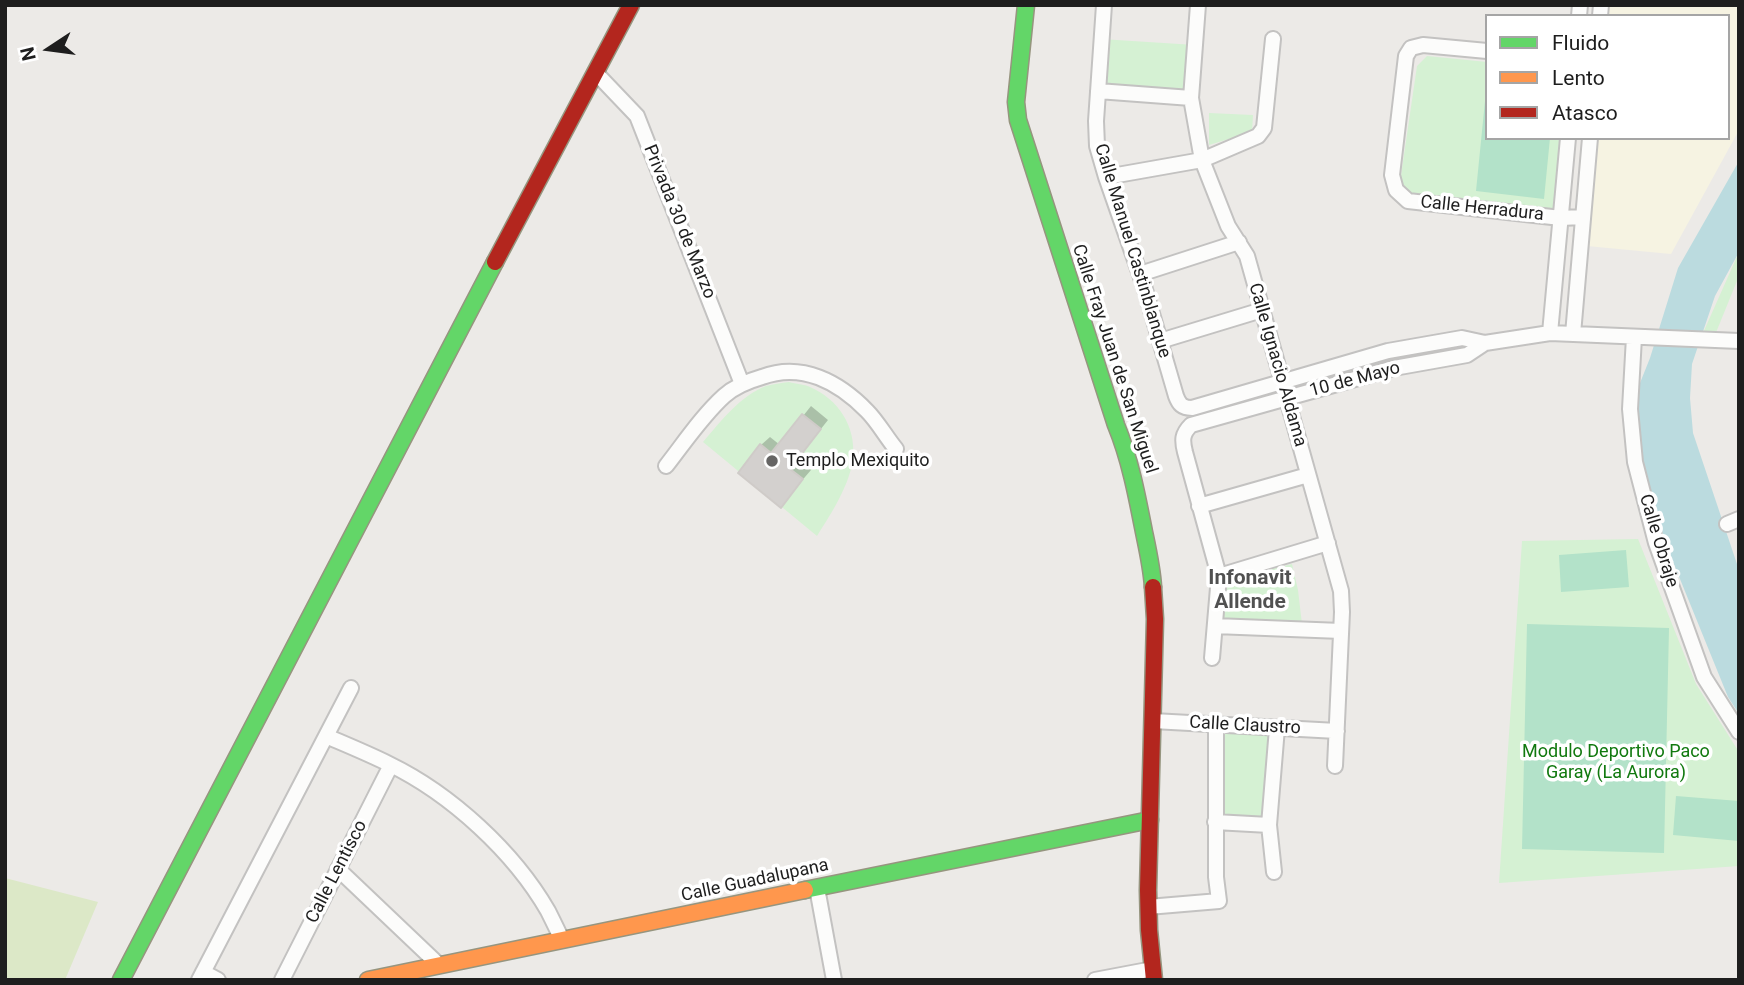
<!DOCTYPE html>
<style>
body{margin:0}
#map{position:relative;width:1744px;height:985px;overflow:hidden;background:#eceae7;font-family:Roboto,sans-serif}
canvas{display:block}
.frame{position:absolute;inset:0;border:7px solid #1e1e1e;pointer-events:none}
.legend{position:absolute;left:1485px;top:14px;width:245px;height:126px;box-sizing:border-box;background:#fff;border:2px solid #a5a5a5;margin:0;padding:9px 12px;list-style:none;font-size:21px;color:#1e1e1e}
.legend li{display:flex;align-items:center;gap:14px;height:35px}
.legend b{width:35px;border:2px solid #a5a5a5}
.north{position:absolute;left:14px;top:14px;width:70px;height:70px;-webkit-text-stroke:5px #fff;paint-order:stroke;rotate:257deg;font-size:19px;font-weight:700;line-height:28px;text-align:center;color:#1e1e1e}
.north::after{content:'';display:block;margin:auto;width:24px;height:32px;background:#1e1e1e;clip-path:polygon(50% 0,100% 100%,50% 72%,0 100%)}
</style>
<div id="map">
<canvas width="1744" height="985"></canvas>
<div class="frame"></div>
<ul class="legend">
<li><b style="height:9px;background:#63d668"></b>Fluido</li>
<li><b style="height:9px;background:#ff974d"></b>Lento</li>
<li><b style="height:9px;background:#b3261e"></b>Atasco</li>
</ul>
<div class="north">N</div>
</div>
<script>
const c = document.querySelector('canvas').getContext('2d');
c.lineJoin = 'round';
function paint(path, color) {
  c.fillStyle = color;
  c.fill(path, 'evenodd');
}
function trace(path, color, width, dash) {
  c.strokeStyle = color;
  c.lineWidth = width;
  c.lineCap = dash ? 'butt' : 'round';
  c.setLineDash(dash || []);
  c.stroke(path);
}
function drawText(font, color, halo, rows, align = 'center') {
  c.font = font + ' Roboto,sans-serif';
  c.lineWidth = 7;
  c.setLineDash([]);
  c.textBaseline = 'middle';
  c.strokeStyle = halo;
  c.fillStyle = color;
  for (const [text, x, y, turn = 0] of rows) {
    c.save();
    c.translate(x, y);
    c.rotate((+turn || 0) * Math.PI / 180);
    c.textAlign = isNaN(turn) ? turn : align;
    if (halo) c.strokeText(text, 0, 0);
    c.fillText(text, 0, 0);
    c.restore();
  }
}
paint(new Path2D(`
 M 1608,5 L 1739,5 L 1739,130 L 1671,254 L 1587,246 L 1596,138 L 1728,138 L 1728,16 L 1607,16 Z`), '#f6f3e2');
paint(new Path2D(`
 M 5,878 L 98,902 L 65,980 L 5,980 Z`), '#dce8c7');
paint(new Path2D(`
 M 1101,39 L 1195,45 L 1191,98 L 1098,91 Z
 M 1427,56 L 1487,62 L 1487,138 L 1563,138 L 1555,212 L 1410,194 L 1400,182 L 1417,66 Z
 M 1209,113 L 1253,115 L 1252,132 L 1209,145 Z
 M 1739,252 L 1739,276 L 1715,335 L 1703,333 Z
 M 789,382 C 796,384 804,384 810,387 C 838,399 856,426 853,457 C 851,483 831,514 817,536 L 703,442 C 721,421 740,396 766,386 C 773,384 781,383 789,382 Z
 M 1638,539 L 1696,684 L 1739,752 L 1739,866 L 1499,883 L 1522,541 Z
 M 1292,564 L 1298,590 L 1302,624 L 1215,623 L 1223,581 Z
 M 1220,729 L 1268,732 L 1264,825 L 1215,819 Z`), '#d5f1d3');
paint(new Path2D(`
 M 1487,81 L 1487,138 L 1550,138 L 1544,199 L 1476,191 Z
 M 1626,550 L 1629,587 L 1561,592 L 1559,555 Z
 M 1527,624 L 1669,628 L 1664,853 L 1522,849 Z
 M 1676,796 L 1739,801 L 1739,841 L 1673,835 Z`), '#b3e2c9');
paint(new Path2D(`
 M 1739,161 L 1739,252 L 1715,296 L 1692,364 L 1690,398 L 1693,433 L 1739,570 L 1739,714 L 1728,697 L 1669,552 L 1641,467 L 1636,393 L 1650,358 L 1678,268 Z`), '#bbdbdf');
paint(new Path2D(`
 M 811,406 L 828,420 L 797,459 L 811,470 L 781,505 L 761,445 L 770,437 L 780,445 Z`), '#0003');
const building = new Path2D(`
 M 802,414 L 821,429 L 790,469 L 803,479 L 781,508 L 738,473 L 760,444 L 771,453 Z`);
paint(building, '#d3d0ce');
trace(building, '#cfcbc8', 2);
const street = new Path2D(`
 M 1104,5 L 1096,121 L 1097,146 L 1106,177 L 1144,286 L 1176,396 C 1179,404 1182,408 1192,408 L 1388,351 L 1462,338 L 1485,343 L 1550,333 L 1739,341
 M 1198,5 L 1191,98 L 1202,160 L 1228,226 L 1247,256 L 1341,591 L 1342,612 L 1335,766
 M 1579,16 L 1580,5
 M 1600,16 L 1601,5
 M 1487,51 L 1423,45 L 1411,48 L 1406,56 L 1392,175 L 1396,190 L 1408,201 L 1561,218 L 1583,217
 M 595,72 L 637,116 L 742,384
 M 1098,91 L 1191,98
 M 1106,177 L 1202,160 L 1258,136 L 1264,128 L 1273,39
 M 1140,274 L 1239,242
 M 1550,333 L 1568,138
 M 1573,334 L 1590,138
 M 1634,337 L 1630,409 L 1635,462 L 1656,543 L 1704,677 L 1739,732
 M 1160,341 L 1262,310
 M 666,466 C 684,443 702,416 724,396 C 735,386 748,381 762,377 C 802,362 839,382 867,411 C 878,422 886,437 896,449
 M 1199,506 L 1308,475
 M 1727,524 L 1739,519
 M 1219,576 L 1328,543
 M 1215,626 L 1341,631
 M 1212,658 L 1219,576 L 1185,452 C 1182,440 1182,434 1191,425 L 1394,368 L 1467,355 L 1485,343
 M 1153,721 L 1337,731
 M 326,736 C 347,745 369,754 389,764 C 451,794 514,852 548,911 C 553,921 558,931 562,940
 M 1215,822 L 1269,825
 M 338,869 L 439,965
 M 1274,872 L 1269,825 L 1277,728
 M 817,888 L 834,980
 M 1148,907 L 1219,901 L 1216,877 L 1216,724
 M 203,972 L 218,980
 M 199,980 L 351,688
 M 282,980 L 391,765
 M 1095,980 L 1153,969`);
const fast = new Path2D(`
 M 1026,5 L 1016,102 L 1018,120 L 1116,425 C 1130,459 1137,496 1144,532 C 1148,551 1152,569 1153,587
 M 805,890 L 1150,820
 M 121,980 L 495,262`);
const slow = new Path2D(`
 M 368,980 L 805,890`);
const jam = new Path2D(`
 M 495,262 L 631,5
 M 1153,587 L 1155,619 L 1148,890 L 1149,930 L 1154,980`);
trace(street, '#c3c2c1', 18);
trace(fast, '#96957f', 19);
trace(slow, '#96957f', 19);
trace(jam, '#96957f', 19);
trace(street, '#fcfcfb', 14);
trace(fast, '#63d668', 16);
trace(slow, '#ff974d', 16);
trace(jam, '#b3261e', 16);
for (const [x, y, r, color] of [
 [772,461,7,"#666564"]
]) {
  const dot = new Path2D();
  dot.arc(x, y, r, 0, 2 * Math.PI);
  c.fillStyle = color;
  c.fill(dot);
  trace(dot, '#fff', 2.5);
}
drawText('18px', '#1e1e1e', '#fff', [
 ["Calle Herradura",1482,209,6],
 ["Privada 30 de Marzo",679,222,68],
 ["Calle Manuel Castinblanque",1132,251,73],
 ["Calle Fray Juan de San Miguel",1114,359,72],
 ["Calle Ignacio Aldama",1277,365,74],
 ["10 de Mayo",1355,380,-15],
 ["Calle Obraje",1658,541,73],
 ["Calle Claustro",1245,726,3],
 ["Calle Lentisco",337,872,-63],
 ["Calle Guadalupana",755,881,-12]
]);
drawText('18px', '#1e1e1e', '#fff', [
 ["Templo Mexiquito",786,461]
], 'left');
drawText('18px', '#11790f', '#fff', [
 ["Modulo Deportivo Paco",1616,752],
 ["Garay (La Aurora)",1616,773]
]);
drawText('bold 21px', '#515151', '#fff', [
 ["Infonavit",1250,579],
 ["Allende",1250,603]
]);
</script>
